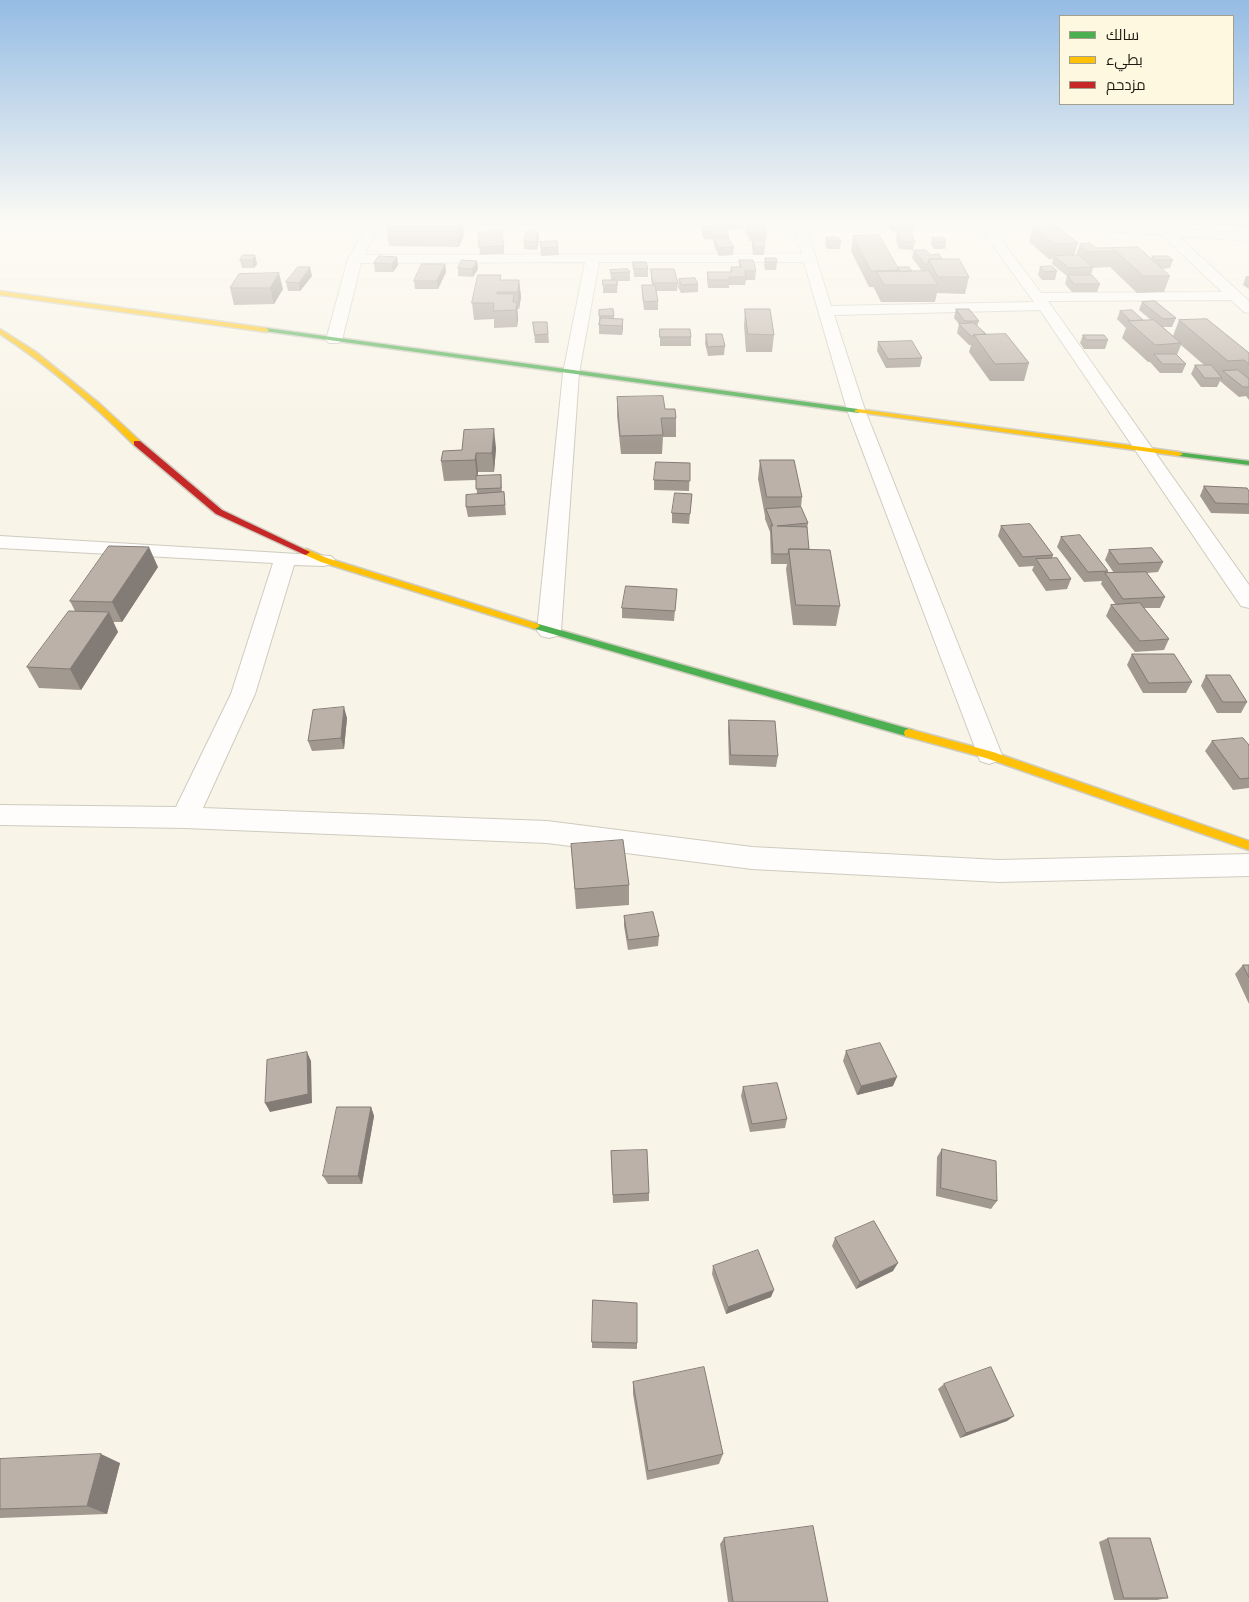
<!DOCTYPE html>
<meta charset="utf-8">
<style>
body{margin:0}
#map{position:relative;width:1249px;height:1602px;overflow:hidden;background:#f8f4e7;font-family:"Varela Round",Cairo,sans-serif}
canvas{display:block}
.legend{position:absolute;left:1059px;top:15px;width:175px;height:90px;box-sizing:border-box;background:#fef8e1;border:1px solid #a4a08e;margin:0;padding:6px 9px;list-style:none;font-size:15px;color:#1e1b11}
.legend li{display:flex;align-items:center;gap:10px;height:25px}
.legend b{width:25px;border:1px solid #a4a08e}
</style>
<div id="map">
<canvas width="1249" height="1602"></canvas>
<ul class="legend">
<li><b style="height:6px;background:#4caf50"></b>سالك</li>
<li><b style="height:6px;background:#ffc107"></b>بطيء</li>
<li><b style="height:6px;background:#c62828"></b>مزدحم</li>
</ul>
</div>
<script>
const c = document.querySelector('canvas').getContext('2d');
c.lineJoin = 'round';
function trace(path, color, width, dash) {
  c.strokeStyle = color;
  c.lineWidth = width;
  c.lineCap = dash ? 'butt' : 'round';
  c.setLineDash(dash || []);
  c.stroke(path);
}
function paint(path, color) {
  c.fillStyle = color;
  c.fill(path, 'evenodd');
}
const street = new Path2D(`
 M 370,221 L 382,221 L 364,255 L 802,254 L 792,221 L 804,221 L 831,306 L 1034,302 L 975,221 L 987,221 L 1041,293 L 1222,292 L 1162,235 L 1000,225 L 994,221 L 1059,221 L 1249,233 L 1249,241 L 1178,236 L 1249,301 L 1249,313 L 1244,312 L 1231,300 L 1048,301 L 1249,585 L 1249,608 L 1241,606 L 1040,310 L 834,315 L 865,410 L 1002,755 L 998,761 L 989,764 L 980,761 L 847,410 L 804,262 L 599,262 L 579,373 L 561,631 L 557,636 L 549,638 L 541,636 L 537,631 L 563,373 L 585,262 L 361,263 L 342,340 L 339,343 L 329,343 L 326,340 L 348,259 Z
 M 0,536 L 331,556 L 335,560 L 331,564 L 324,566 L 294,565 L 255,694 L 203,808 L 547,821 L 752,847 L 999,860 L 1249,854 L 1249,876 L 999,882 L 752,869 L 547,843 L 185,828 L 0,825 L 0,805 L 176,807 L 231,694 L 273,563 L 0,548 Z`);
const fast = new Path2D(`
 M 266,328 L 858,409 L 862,411 L 858,413 L 264,331 L 263,330 Z
 M 1176,452 L 1249,461 L 1249,465 L 1179,456 L 1175,454 Z
 M 535,623 L 913,730 L 914,733 L 909,737 L 532,628 L 532,624 Z`);
const slow = new Path2D(`
 M 0,291 L 266,328 L 269,330 L 266,332 L 0,295 Z
 M 0,329 L 36,352 L 100,404 L 140,441 L 140,445 L 134,445 C 93,404 49,366 0,334 Z
 M 858,409 L 1179,452 L 1183,454 L 1179,456 L 856,412 L 854,411 Z
 M 306,549 L 327,558 L 538,624 L 540,626 L 535,629 L 532,628 L 321,562 L 303,554 L 302,552 Z
 M 909,729 L 993,752 L 1249,841 L 1249,850 L 986,758 L 905,736 L 904,733 L 905,730 Z`);
const jam = new Path2D(`
 M 134,441 L 140,441 L 222,510 L 310,552 L 306,555 L 303,554 L 216,514 L 134,445 Z`);
trace(street, '#cecbbf', 2);
trace(fast, '#cecbbf', 3);
trace(slow, '#cecbbf', 3);
trace(jam, '#cecbbf', 3);
paint(street, '#fefdfb');
paint(fast, '#4caf50');
paint(slow, '#ffc107');
paint(jam, '#c62828');
paint(new Path2D(`
 M 68,221 L 90,221 L 84,225 L 69,224 Z
 M 462,221 L 464,235 L 459,247 L 389,246 L 387,231 Z
 M 711,221 L 744,221 L 743,229 L 725,229 L 729,235 L 729,240 L 734,247 L 733,255 L 719,256 L 714,246 L 714,243 L 712,239 L 705,240 L 702,235 L 702,227 L 712,226 Z
 M 885,221 L 913,221 L 915,223 L 913,231 L 891,231 Z
 M 1233,221 L 1249,221 L 1249,227 L 1239,227 Z
 M 747,225 L 767,233 L 766,241 L 764,241 L 765,247 L 764,255 L 753,255 L 752,248 L 752,241 L 750,241 L 746,233 Z
 M 1033,227 L 1078,243 L 1074,255 L 1076,255 L 1080,244 L 1096,248 L 1138,247 L 1151,259 L 1152,256 L 1173,260 L 1170,268 L 1162,269 L 1170,276 L 1164,292 L 1137,293 L 1110,267 L 1093,268 L 1091,275 L 1084,275 L 1100,284 L 1097,292 L 1072,292 L 1065,284 L 1067,276 L 1052,264 L 1053,259 L 1049,259 L 1029,242 Z
 M 538,232 L 539,240 L 537,250 L 524,249 L 524,241 Z
 M 897,232 L 915,242 L 913,250 L 899,249 L 896,240 Z
 M 478,233 L 504,246 L 504,254 L 480,255 Z
 M 853,236 L 898,267 L 912,271 L 922,271 L 912,258 L 914,250 L 930,255 L 942,259 L 969,277 L 965,294 L 937,293 L 935,302 L 881,302 L 874,288 L 874,287 L 869,287 L 851,251 Z
 M 826,237 L 841,241 L 840,249 L 827,249 L 825,245 Z
 M 932,238 L 946,241 L 945,249 L 934,249 L 931,245 Z
 M 540,242 L 558,247 L 559,255 L 541,256 Z
 M 255,255 L 257,264 L 254,268 L 242,268 L 240,260 Z
 M 397,257 L 398,265 L 393,272 L 375,272 L 374,263 Z
 M 765,258 L 777,262 L 776,270 L 765,270 L 764,266 Z
 M 739,260 L 756,271 L 755,280 L 746,280 L 745,285 L 729,285 L 729,288 L 708,288 L 707,280 L 707,272 L 730,272 L 731,267 L 739,267 Z
 M 477,261 L 478,269 L 473,277 L 458,276 L 458,268 Z
 M 633,262 L 648,269 L 648,277 L 634,277 Z
 M 445,264 L 446,272 L 438,289 L 415,289 L 414,281 Z
 M 1040,267 L 1057,271 L 1055,280 L 1042,280 L 1038,275 Z
 M 651,269 L 678,283 L 677,291 L 656,291 L 658,301 L 658,310 L 644,310 L 642,294 L 642,285 L 652,285 L 651,278 Z
 M 610,270 L 630,272 L 630,281 L 618,281 L 617,293 L 603,293 L 603,285 L 611,280 Z
 M 239,274 L 283,289 L 274,304 L 234,305 L 230,288 Z
 M 312,276 L 300,291 L 288,291 L 286,282 Z
 M 1246,276 L 1249,276 L 1249,289 L 1243,285 Z
 M 679,279 L 698,284 L 698,292 L 681,293 L 678,287 Z
 M 501,280 L 519,280 L 521,297 L 519,309 L 517,309 L 518,319 L 517,327 L 494,328 L 494,319 L 474,320 L 472,303 Z
 M 1142,302 L 1176,318 L 1172,327 L 1163,327 L 1173,336 L 1179,320 L 1249,353 L 1249,400 L 1246,396 L 1239,397 L 1220,381 L 1217,387 L 1201,387 L 1191,374 L 1195,365 L 1204,365 L 1181,345 L 1177,355 L 1186,364 L 1182,373 L 1160,373 L 1150,362 L 1148,362 L 1122,338 L 1126,328 L 1117,319 L 1120,311 L 1143,320 L 1151,320 L 1139,310 Z
 M 745,309 L 774,335 L 772,352 L 746,352 L 744,326 Z
 M 956,309 L 979,321 L 977,326 L 986,334 L 1029,363 L 1024,381 L 990,381 L 969,352 L 971,345 L 969,345 L 957,333 L 959,324 L 954,318 Z
 M 599,310 L 614,316 L 614,319 L 623,319 L 623,328 L 622,335 L 599,334 Z
 M 533,322 L 547,322 L 549,343 L 535,343 Z
 M 660,329 L 691,337 L 691,346 L 660,346 Z
 M 706,334 L 725,346 L 724,355 L 708,356 L 705,343 Z
 M 1083,335 L 1108,340 L 1105,349 L 1084,349 L 1080,343 Z
 M 878,342 L 922,358 L 920,367 L 886,368 L 877,351 Z
 M 617,397 L 665,409 L 676,418 L 676,437 L 663,437 L 662,454 L 621,454 L 617,416 Z
 M 496,448 L 494,472 L 478,472 L 478,476 L 501,475 L 502,492 L 504,492 L 506,515 L 468,517 L 466,507 L 477,494 L 476,480 L 444,481 L 441,461 L 462,450 Z
 M 760,460 L 802,497 L 801,507 L 808,523 L 807,530 L 809,549 L 840,606 L 836,626 L 793,625 L 786,569 L 787,564 L 771,564 L 770,532 L 765,519 L 765,516 L 758,479 Z
 M 690,463 L 689,491 L 654,490 L 654,480 Z
 M 1204,486 L 1249,491 L 1249,514 L 1211,513 L 1200,496 Z
 M 692,494 L 689,524 L 672,523 L 672,513 Z
 M 1001,526 L 1053,555 L 1052,558 L 1071,579 L 1067,589 L 1046,591 L 1032,570 L 1034,566 L 1019,567 L 998,536 Z
 M 1061,537 L 1108,571 L 1107,573 L 1114,573 L 1105,560 L 1109,550 L 1163,562 L 1158,572 L 1147,573 L 1165,597 L 1160,608 L 1144,608 L 1169,639 L 1164,650 L 1135,652 L 1106,616 L 1111,605 L 1116,605 L 1101,584 L 1102,581 L 1084,582 L 1057,547 Z
 M 158,567 L 122,622 L 113,622 L 118,632 L 81,690 L 39,688 L 27,667 L 75,611 L 70,601 Z
 M 676,599 L 674,621 L 622,618 L 622,608 Z
 M 1132,654 L 1192,682 L 1186,693 L 1143,693 L 1127,665 Z
 M 1206,675 L 1247,702 L 1241,713 L 1217,713 L 1201,686 Z
 M 347,718 L 344,749 L 312,751 L 308,741 Z
 M 729,720 L 778,756 L 776,767 L 729,765 L 728,730 Z
 M 1212,741 L 1249,745 L 1249,788 L 1233,790 L 1205,751 Z
 M 571,844 L 629,885 L 629,905 L 576,909 Z
 M 624,916 L 659,936 L 658,946 L 628,950 L 624,926 Z
 M 1243,965 L 1249,965 L 1249,1004 L 1235,974 Z
 M 846,1051 L 893,1086 L 857,1095 L 843,1061 Z
 M 743,1087 L 787,1119 L 785,1128 L 750,1132 L 741,1096 Z
 M 371,1107 L 374,1116 L 362,1184 L 328,1184 L 323,1176 Z
 M 942,1149 L 997,1201 L 991,1209 L 936,1196 L 937,1157 Z
 M 611,1151 L 649,1193 L 649,1201 L 613,1203 Z
 M 835,1238 L 893,1271 L 856,1289 L 832,1246 Z
 M 713,1266 L 771,1297 L 726,1314 L 712,1274 Z
 M 637,1303 L 637,1349 L 592,1348 L 592,1342 Z
 M 633,1382 L 723,1454 L 719,1464 L 647,1480 L 633,1394 Z
 M 944,1384 L 1014,1416 L 1007,1421 L 960,1438 L 938,1389 Z
 M 0,1459 L 120,1463 L 107,1514 L 0,1518 Z
 M 724,1538 L 828,1602 L 728,1602 L 720,1544 Z
 M 1108,1538 L 1168,1598 L 1157,1600 L 1114,1600 L 1099,1542 Z`), '#a19890');
paint(new Path2D(`
 M 83,221 L 90,221 L 84,225 Z
 M 461,221 L 464,235 L 459,247 L 457,231 Z
 M 538,232 L 539,240 L 537,250 L 536,242 Z
 M 255,255 L 257,264 L 254,268 L 252,260 Z
 M 397,257 L 398,265 L 393,272 L 392,264 Z
 M 477,261 L 478,269 L 473,277 L 472,269 Z
 M 445,264 L 446,272 L 438,289 L 437,281 Z
 M 310,267 L 312,276 L 300,291 L 299,283 Z
 M 279,273 L 283,289 L 274,304 L 270,288 Z
 M 519,280 L 521,297 L 519,309 L 518,292 Z
 M 517,302 L 518,319 L 517,327 L 516,310 Z
 M 623,319 L 623,328 L 622,335 L 622,326 Z
 M 494,429 L 496,448 L 494,472 L 492,453 Z
 M 476,453 L 478,472 L 477,479 L 475,460 Z
 M 149,547 L 158,567 L 122,622 L 112,602 Z
 M 109,612 L 118,632 L 81,690 L 70,669 Z
 M 344,707 L 347,718 L 344,749 L 341,738 Z
 M 307,1052 L 311,1061 L 312,1103 L 270,1112 L 265,1103 Z
 M 897,1077 L 893,1086 L 857,1095 L 861,1086 Z
 M 371,1107 L 374,1116 L 362,1184 L 358,1176 Z
 M 898,1263 L 893,1271 L 856,1289 L 860,1282 Z
 M 774,1290 L 771,1297 L 726,1314 L 728,1307 Z
 M 1014,1416 L 1007,1421 L 960,1438 L 966,1433 Z
 M 101,1454 L 120,1463 L 107,1514 L 87,1506 Z`), '#837c76');
const building = new Path2D(`
 M 392,221 L 461,221 L 457,231 L 387,231 Z
 M 891,221 L 913,221 L 915,223 L 893,223 Z
 M 747,225 L 763,225 L 767,233 L 750,233 Z
 M 723,226 L 729,235 L 715,236 L 712,232 L 705,232 L 702,227 Z
 M 1056,226 L 1078,243 L 1054,244 L 1033,227 Z
 M 502,232 L 504,246 L 479,247 L 478,233 Z
 M 526,232 L 538,232 L 536,242 L 524,241 Z
 M 897,232 L 911,232 L 915,242 L 901,241 Z
 M 879,235 L 899,270 L 871,271 L 853,236 Z
 M 826,237 L 838,237 L 841,241 L 828,241 Z
 M 943,237 L 946,241 L 935,242 L 932,238 Z
 M 728,238 L 734,247 L 719,248 L 714,239 Z
 M 753,240 L 763,240 L 765,247 L 754,247 Z
 M 557,241 L 558,247 L 541,248 L 540,242 Z
 M 1090,243 L 1096,248 L 1138,247 L 1170,276 L 1143,276 L 1116,251 L 1088,252 L 1080,244 Z
 M 914,250 L 926,250 L 930,255 L 939,254 L 942,259 L 929,259 L 928,264 L 925,264 Z
 M 243,255 L 255,255 L 252,260 L 240,260 Z
 M 1078,255 L 1093,267 L 1069,268 L 1054,256 Z
 M 379,256 L 397,257 L 392,264 L 374,263 Z
 M 1152,256 L 1168,256 L 1173,260 L 1157,260 Z
 M 765,258 L 776,258 L 777,262 L 766,262 Z
 M 929,259 L 959,259 L 969,277 L 938,277 Z
 M 462,260 L 477,261 L 472,269 L 458,268 Z
 M 739,260 L 753,260 L 756,271 L 745,271 L 746,277 L 729,277 L 730,280 L 709,280 L 707,272 L 732,272 L 731,267 L 741,267 Z
 M 633,262 L 646,262 L 648,269 L 634,269 Z
 M 422,264 L 445,264 L 437,281 L 414,281 Z
 M 1052,266 L 1057,271 L 1045,272 L 1040,267 Z
 M 298,267 L 310,267 L 299,283 L 286,282 Z
 M 898,267 L 909,267 L 912,271 L 901,272 Z
 M 628,269 L 630,272 L 611,273 L 610,270 Z
 M 651,269 L 674,269 L 678,283 L 653,283 Z
 M 929,271 L 938,285 L 884,285 L 877,272 Z
 M 279,273 L 270,288 L 230,288 L 239,274 Z
 M 478,275 L 501,275 L 500,280 L 519,280 L 518,292 L 497,292 L 497,294 L 514,294 L 513,302 L 517,302 L 516,310 L 493,311 L 494,303 L 472,303 Z
 M 1068,275 L 1092,275 L 1100,284 L 1074,284 Z
 M 695,278 L 698,284 L 681,285 L 679,279 Z
 M 603,280 L 617,280 L 617,285 L 603,285 Z
 M 642,285 L 655,285 L 658,301 L 644,302 Z
 M 1155,301 L 1176,318 L 1163,319 L 1142,302 Z
 M 613,309 L 614,316 L 599,316 L 599,310 Z
 M 745,309 L 770,309 L 774,335 L 748,334 Z
 M 956,309 L 969,309 L 979,321 L 965,321 Z
 M 1132,310 L 1143,320 L 1131,321 L 1120,311 Z
 M 601,318 L 623,319 L 622,326 L 599,325 Z
 M 1207,319 L 1249,353 L 1249,364 L 1244,360 L 1228,361 L 1179,320 Z
 M 1154,320 L 1181,343 L 1155,345 L 1128,321 Z
 M 533,322 L 547,322 L 548,334 L 535,335 Z
 M 974,323 L 986,334 L 974,335 L 973,336 L 971,336 L 959,324 Z
 M 660,329 L 690,329 L 691,337 L 660,337 Z
 M 706,334 L 722,334 L 725,346 L 708,347 Z
 M 1006,334 L 1029,363 L 995,364 L 974,335 Z
 M 1083,335 L 1104,335 L 1108,340 L 1087,340 Z
 M 912,341 L 922,358 L 888,359 L 878,342 Z
 M 1154,354 L 1176,354 L 1186,364 L 1163,364 Z
 M 1195,365 L 1211,365 L 1222,378 L 1205,378 Z
 M 1238,370 L 1249,379 L 1249,387 L 1243,387 L 1223,371 Z
 M 663,396 L 665,409 L 675,409 L 676,418 L 661,418 L 663,435 L 620,436 L 617,397 Z
 M 494,429 L 492,453 L 476,453 L 475,460 L 441,461 L 443,451 L 462,450 L 464,430 Z
 M 760,460 L 794,460 L 802,497 L 767,497 Z
 M 656,462 L 690,463 L 690,481 L 654,480 Z
 M 501,475 L 501,488 L 476,489 L 476,476 Z
 M 1204,486 L 1247,488 L 1249,491 L 1249,504 L 1216,503 Z
 M 504,492 L 505,505 L 466,507 L 466,495 Z
 M 675,493 L 692,494 L 690,514 L 672,513 Z
 M 801,507 L 808,523 L 777,526 L 807,527 L 809,549 L 789,549 L 788,554 L 773,554 L 771,525 L 773,526 L 766,509 Z
 M 1030,524 L 1053,555 L 1023,557 L 1001,526 Z
 M 1080,535 L 1108,571 L 1088,572 L 1061,537 Z
 M 109,546 L 149,547 L 112,602 L 70,601 Z
 M 1152,548 L 1163,562 L 1119,564 L 1109,550 Z
 M 789,549 L 830,550 L 840,606 L 796,605 Z
 M 1057,558 L 1071,579 L 1050,580 L 1036,559 Z
 M 1146,572 L 1165,597 L 1123,599 L 1105,573 Z
 M 626,586 L 677,589 L 675,611 L 622,608 Z
 M 1140,603 L 1169,639 L 1140,641 L 1111,605 Z
 M 69,611 L 109,612 L 70,669 L 27,667 Z
 M 1132,654 L 1174,654 L 1192,682 L 1149,683 Z
 M 1206,675 L 1230,675 L 1247,702 L 1223,702 Z
 M 344,707 L 341,738 L 308,741 L 313,710 Z
 M 729,720 L 775,721 L 778,756 L 731,755 Z
 M 1243,738 L 1249,745 L 1249,778 L 1240,779 L 1212,741 Z
 M 623,840 L 629,885 L 575,889 L 571,844 Z
 M 653,912 L 659,936 L 628,940 L 624,916 Z
 M 1243,965 L 1249,965 L 1249,977 Z
 M 880,1043 L 897,1077 L 861,1086 L 846,1051 Z
 M 307,1052 L 308,1094 L 265,1103 L 267,1060 Z
 M 777,1083 L 787,1119 L 752,1124 L 743,1087 Z
 M 337,1107 L 371,1107 L 358,1176 L 323,1176 Z
 M 942,1149 L 996,1161 L 997,1201 L 941,1188 Z
 M 647,1150 L 649,1193 L 613,1195 L 611,1151 Z
 M 874,1221 L 898,1263 L 860,1282 L 835,1238 Z
 M 758,1250 L 774,1290 L 728,1307 L 713,1266 Z
 M 593,1300 L 637,1303 L 637,1343 L 592,1342 Z
 M 704,1367 L 723,1454 L 648,1471 L 633,1382 Z
 M 991,1367 L 1014,1416 L 966,1433 L 944,1384 Z
 M 101,1454 L 87,1506 L 0,1509 L 0,1459 Z
 M 813,1526 L 828,1602 L 733,1602 L 724,1538 Z
 M 1108,1538 L 1150,1538 L 1168,1598 L 1124,1598 Z`);
paint(building, '#bbb1a8');
trace(building, '#837c76', 1);
const sky = c.createLinearGradient(0, 0, 0, 445);
sky.addColorStop(0, '#95bce4');
sky.addColorStop(0.5, '#fcfaf4');
sky.addColorStop(1, '#fcfaf400');
c.fillStyle = sky;
c.fillRect(0, 0, 1249, 445);
</script>
